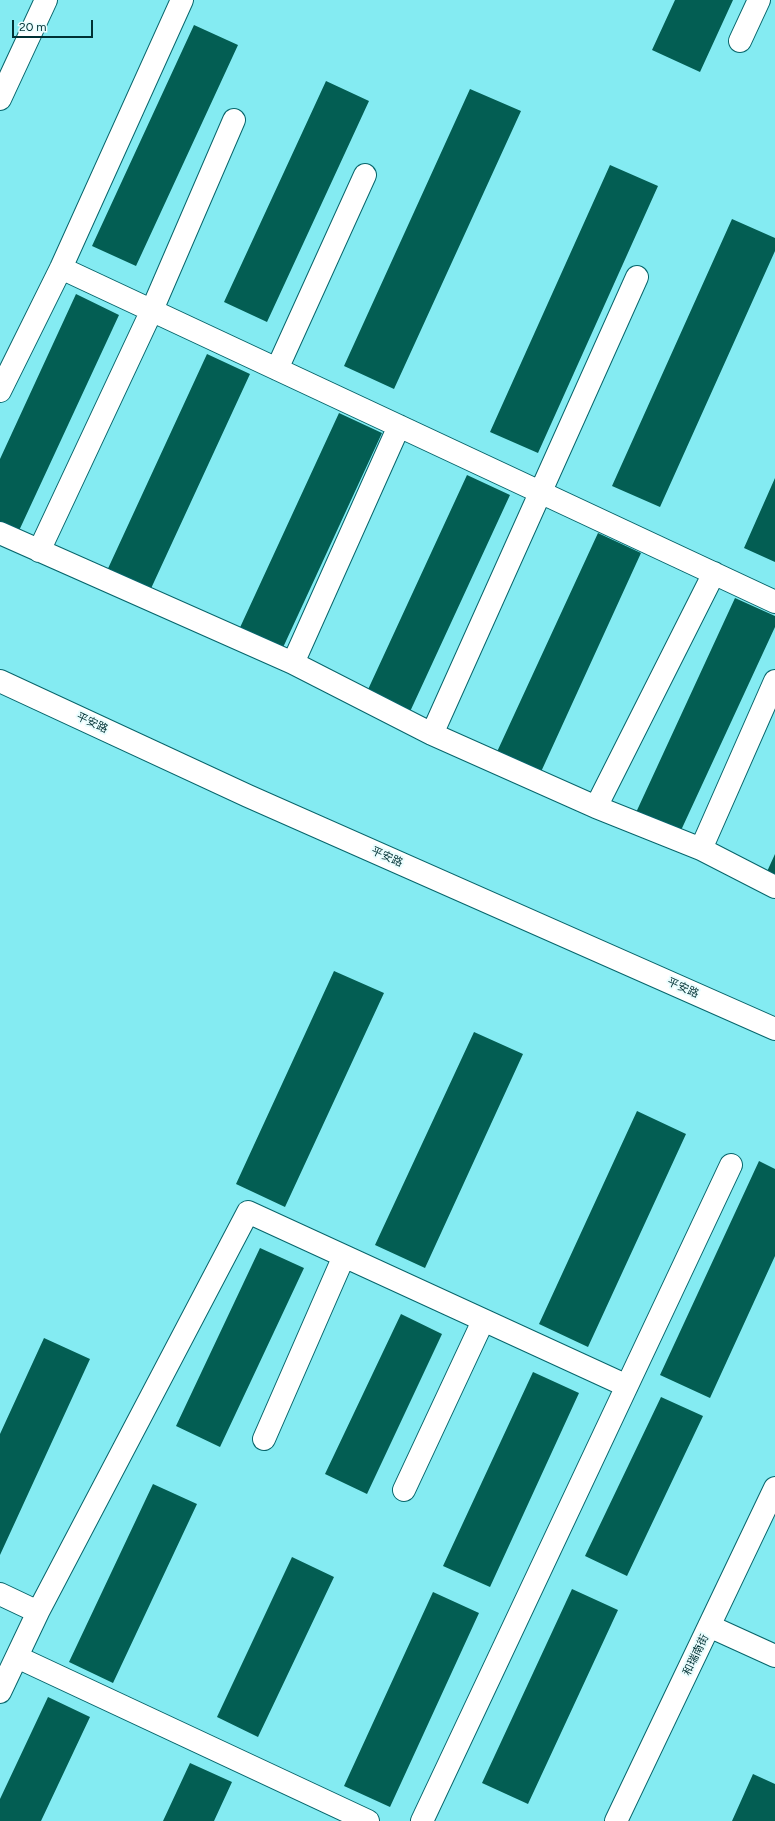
<!DOCTYPE html>
<meta charset="utf-8">
<style>
body{margin:0}
#map{position:relative;width:775px;height:1821px;overflow:hidden;background:#84ebf2;font-family:Figtree,sans-serif}
canvas{display:block}
.scale{position:absolute;left:12px;top:20px;width:81px;height:18px;box-sizing:border-box;border:2px solid #003134;border-top:0;padding-left:5px;font-size:12px;line-height:14px;white-space:nowrap;color:#003134;-webkit-text-stroke:3px #eafdfe;paint-order:stroke}
</style>
<div id="map">
<canvas width="775" height="1821"></canvas>
<div class="scale">20 m</div>
</div>
<script>
const c = document.querySelector('canvas').getContext('2d');
c.lineJoin = 'round';
function paint(path, color) {
  c.fillStyle = color;
  c.fill(path, 'evenodd');
}
function trace(path, color, width, dash) {
  c.strokeStyle = color;
  c.lineWidth = width;
  c.lineCap = dash ? 'butt' : 'round';
  c.setLineDash(dash || []);
  c.stroke(path);
}
function drawText(font, color, halo, rows, align = 'center') {
  c.font = font + ' Figtree,"Noto Sans SC",sans-serif';
  c.lineWidth = 4;
  c.setLineDash([]);
  c.textBaseline = 'middle';
  c.strokeStyle = halo;
  c.fillStyle = color;
  for (const [text, x, y, turn = 0] of rows) {
    c.save();
    c.translate(x, y);
    c.rotate((+turn || 0) * Math.PI / 180);
    c.textAlign = isNaN(turn) ? turn : align;
    if (halo) c.strokeText(text, 0, 0);
    c.fillText(text, 0, 0);
    c.restore();
  }
}
paint(new Path2D(`
 M 675,0 L 733,0 L 700,72 L 652,50 Z
 M 194,25 L 238,45 L 136,266 L 92,246 Z
 M 326,81 L 369,101 L 267,322 L 224,302 Z
 M 470,89 L 521,111 L 394,389 L 344,366 Z
 M 610,165 L 658,186 L 538,453 L 490,432 Z
 M 732,219 L 775,238 L 775,251 L 660,507 L 612,486 Z
 M 76,294 L 119,315 L 17,535 L 0,527 L 0,459 Z
 M 207,354 L 250,374 L 148,595 L 105,575 Z
 M 339,413 L 382,433 L 280,654 L 237,634 Z
 M 467,475 L 510,495 L 408,716 L 365,696 Z
 M 775,478 L 775,562 L 744,548 Z
 M 598,533 L 641,553 L 540,774 L 496,754 Z
 M 735,598 L 775,616 L 775,627 L 677,839 L 633,819 Z
 M 775,854 L 775,881 L 765,876 Z
 M 334,971 L 384,993 L 285,1207 L 236,1184 Z
 M 474,1032 L 523,1054 L 425,1268 L 375,1245 Z
 M 637,1111 L 686,1134 L 588,1347 L 539,1324 Z
 M 759,1161 L 775,1169 L 775,1256 L 710,1398 L 660,1375 Z
 M 260,1248 L 304,1268 L 220,1447 L 176,1426 Z
 M 401,1314 L 442,1334 L 367,1494 L 325,1474 Z
 M 44,1338 L 90,1359 L 0,1555 L 0,1434 Z
 M 533,1372 L 579,1393 L 490,1587 L 443,1566 Z
 M 661,1397 L 703,1416 L 627,1576 L 585,1556 Z
 M 153,1484 L 197,1504 L 113,1683 L 69,1662 Z
 M 292,1557 L 334,1577 L 258,1737 L 217,1717 Z
 M 572,1589 L 618,1610 L 528,1804 L 482,1783 Z
 M 433,1592 L 479,1613 L 390,1807 L 344,1786 Z
 M 48,1697 L 90,1717 L 41,1821 L 0,1821 L 0,1799 Z
 M 190,1763 L 232,1782 L 214,1821 L 163,1821 Z
 M 753,1774 L 775,1784 L 775,1821 L 732,1821 Z`), '#035e53');
const minor = new Path2D(`
 M 740,41 L 759,0
 M 0,99 L 46,0
 M 61,268 L 775,602
 M 277,369 L 365,175
 M 0,391 L 61,268 L 182,0
 M 0,533 L 293,663 L 432,734 L 596,807 L 701,849 L 775,887
 M 39,551 L 152,310 L 234,120
 M 293,663 L 399,426
 M 0,681 L 248,796 L 775,1029
 M 432,734 L 637,277
 M 596,807 L 714,573
 M 701,849 L 775,681
 M 264,1439 L 344,1256
 M 404,1490 L 483,1321
 M 0,1594 L 38,1612 L 0,1692
 M 38,1612 L 248,1212 L 627,1386
 M 709,1626 L 775,1656
 M 17,1657 L 368,1821
 M 422,1821 L 731,1165
 M 616,1821 L 775,1488`);
trace(minor, '#07656b', 24);
trace(minor, '#fff', 22);
drawText('11px', '#003134', '#eafdfe', [
 ["平安路",92,723,25],
 ["平安路",387,857,24],
 ["平安路",683,988,24],
 ["和瑞南街",696,1655,-64]
]);
</script>
